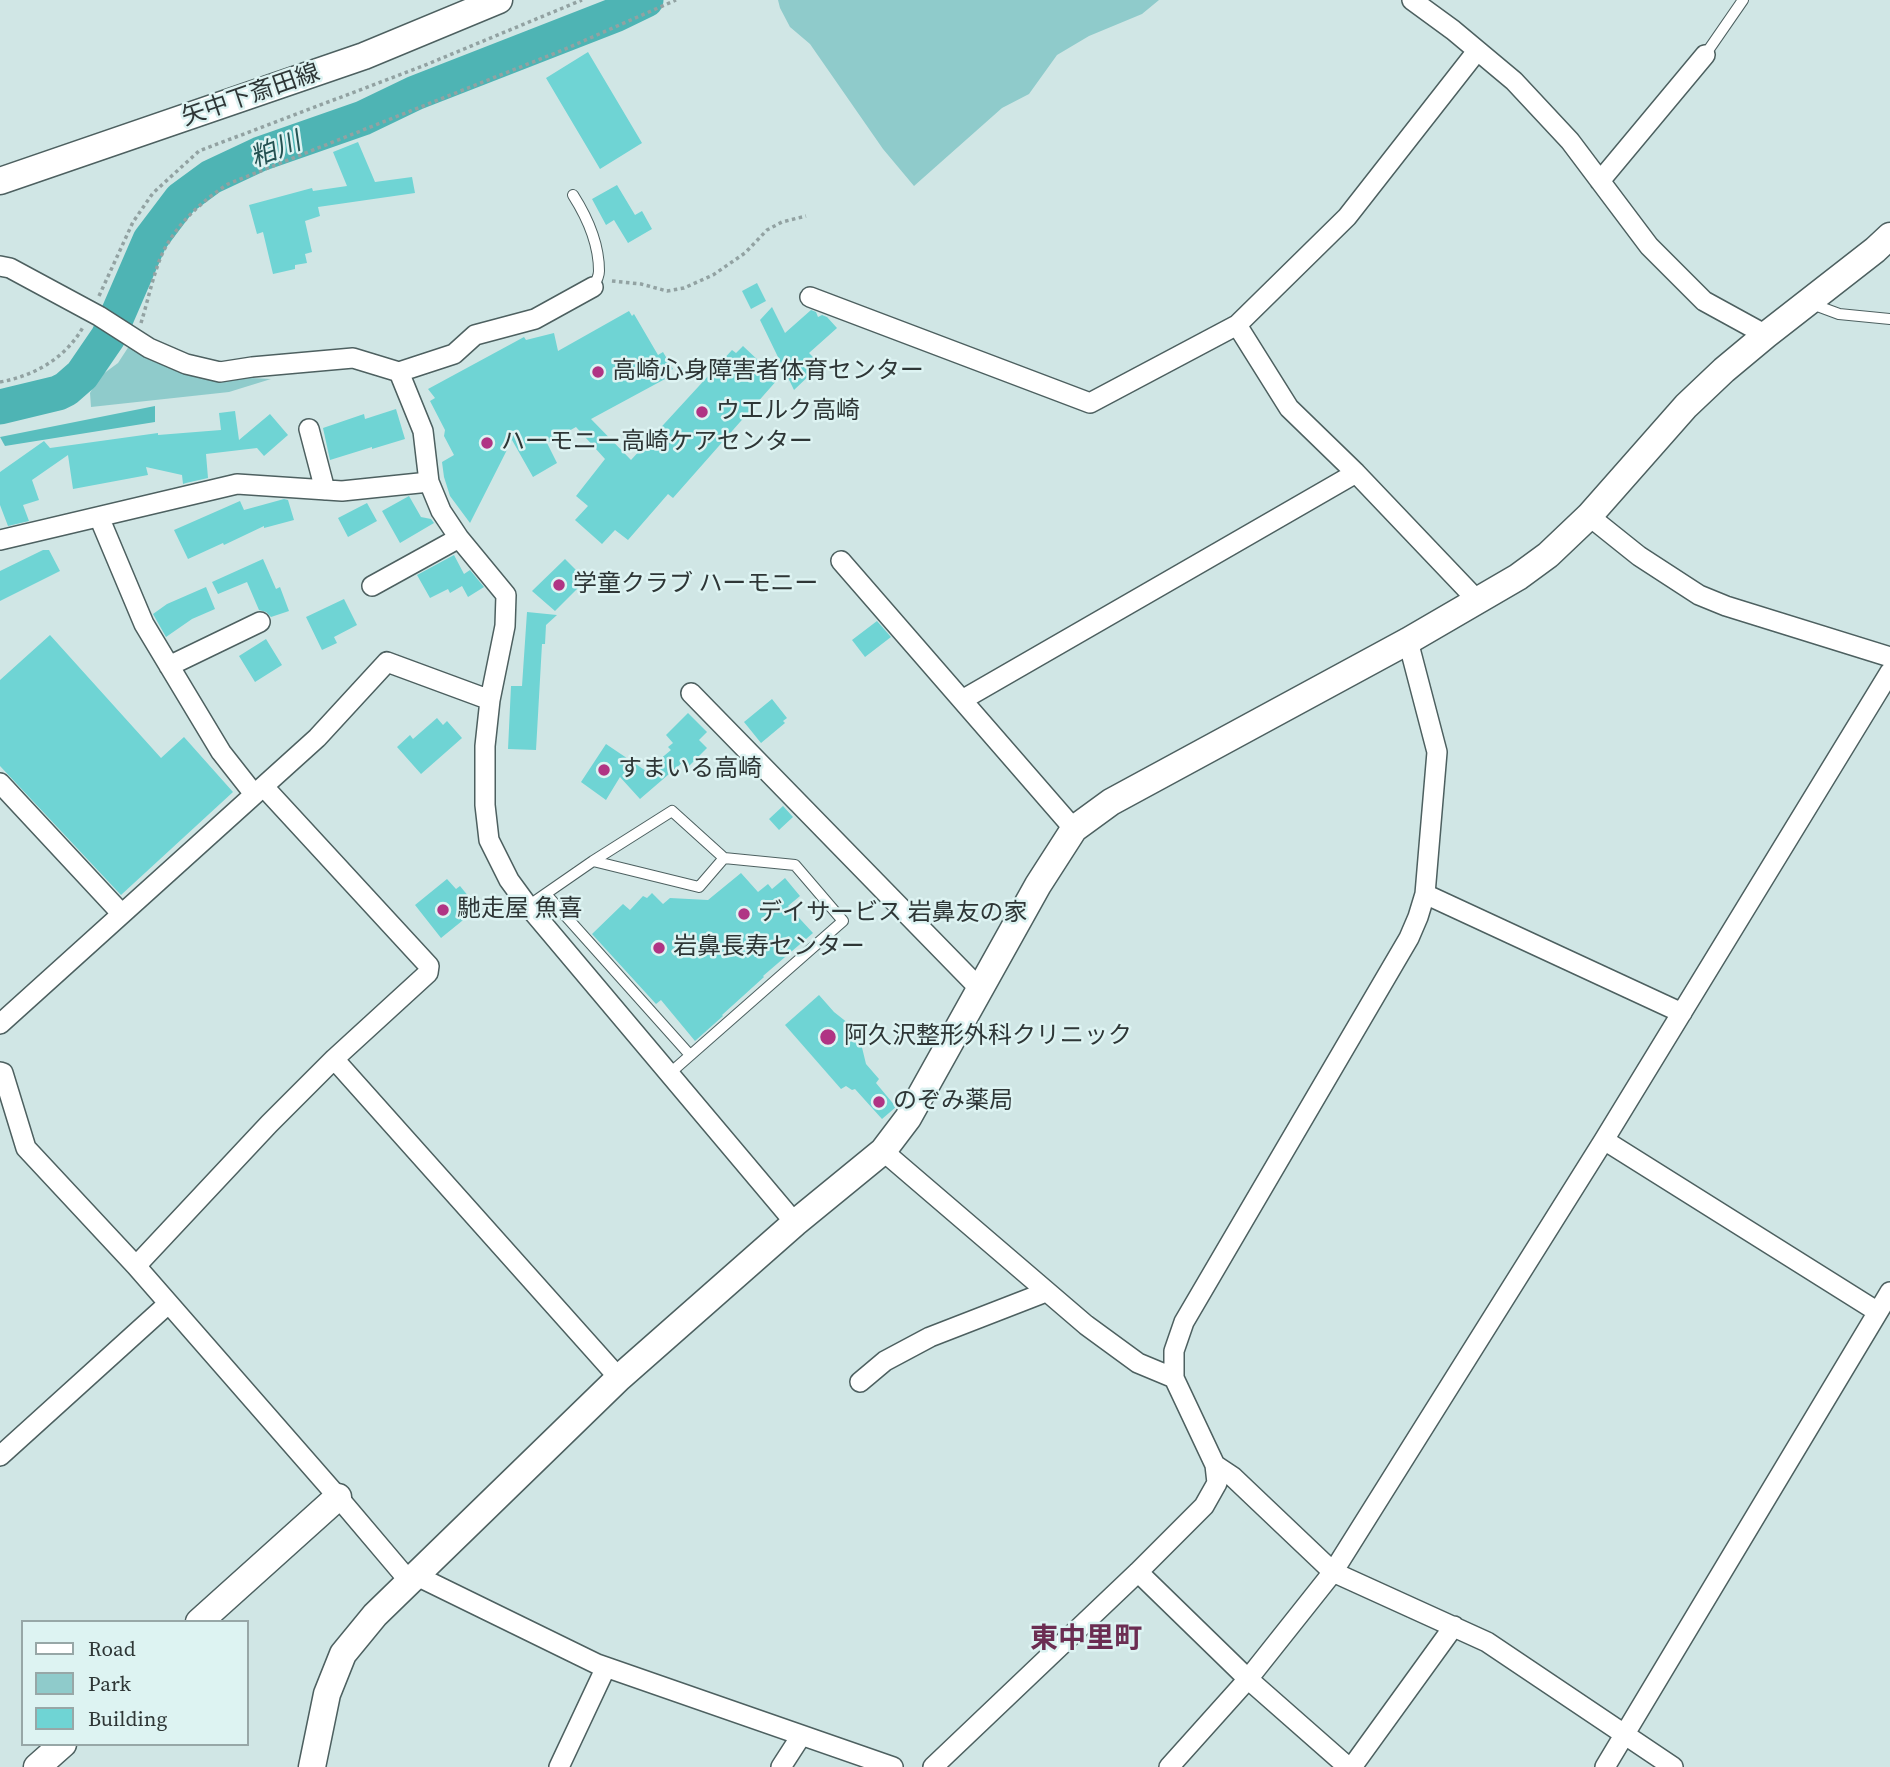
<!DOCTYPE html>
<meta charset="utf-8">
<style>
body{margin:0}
#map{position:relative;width:1890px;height:1767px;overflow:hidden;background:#d0e6e5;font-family:"Source Serif 4",serif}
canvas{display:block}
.legend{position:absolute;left:21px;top:1620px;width:228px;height:126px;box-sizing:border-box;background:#ddf3f2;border:2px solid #97a7a7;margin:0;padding:9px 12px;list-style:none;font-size:21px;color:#2e3636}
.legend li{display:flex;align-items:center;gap:14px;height:35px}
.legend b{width:35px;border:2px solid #97a7a7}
</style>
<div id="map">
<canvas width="1890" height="1767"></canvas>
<ul class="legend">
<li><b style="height:9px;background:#fff"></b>Road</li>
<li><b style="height:19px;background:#8fcbcb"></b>Park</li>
<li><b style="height:19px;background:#6fd4d4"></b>Building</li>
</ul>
</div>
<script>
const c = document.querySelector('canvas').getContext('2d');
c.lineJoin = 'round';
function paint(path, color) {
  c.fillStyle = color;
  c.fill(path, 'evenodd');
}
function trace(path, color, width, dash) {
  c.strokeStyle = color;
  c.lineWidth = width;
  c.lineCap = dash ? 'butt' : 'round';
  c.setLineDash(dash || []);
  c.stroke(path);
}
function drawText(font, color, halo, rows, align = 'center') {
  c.font = font + ' "Source Serif 4","Noto Sans JP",serif';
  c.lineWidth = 5;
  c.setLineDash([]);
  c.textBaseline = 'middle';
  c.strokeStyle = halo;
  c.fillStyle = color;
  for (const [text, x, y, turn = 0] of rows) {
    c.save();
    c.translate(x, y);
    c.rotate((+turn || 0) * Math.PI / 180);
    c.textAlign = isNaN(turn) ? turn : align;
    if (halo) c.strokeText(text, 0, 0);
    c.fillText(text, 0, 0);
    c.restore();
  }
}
paint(new Path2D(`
 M 778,0 L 1159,0 L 1142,14 L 1089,36 L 1057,55 L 1029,94 L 1002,108 L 914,186 L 883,149 L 810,44 L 790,27 L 780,8 Z
 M 131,343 L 192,375 L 271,379 L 229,392 L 91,407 L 90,393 L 99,377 L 118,363 Z`), '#8fcbcb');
paint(new Path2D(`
 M 155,406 L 155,422 L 5,446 L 0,437 Z`), '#59bebe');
trace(new Path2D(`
 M 0,407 L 58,393 L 66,389 L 82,375 L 108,337 L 150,240 L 181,199 L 211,177 L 260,154 L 363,118 L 415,93 L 615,15 L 646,0`), '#4eb4b4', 35);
paint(new Path2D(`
 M 588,52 L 642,143 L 600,169 L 546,78 Z
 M 358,142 L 375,182 L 412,177 L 415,193 L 318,207 L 320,216 L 305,221 L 312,252 L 305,254 L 307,263 L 295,265 L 295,269 L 273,274 L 263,232 L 257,234 L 249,205 L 312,188 L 313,191 L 347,186 L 333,152 Z
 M 617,185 L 635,215 L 642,211 L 652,229 L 628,243 L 614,220 L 606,225 L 592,199 Z
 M 757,283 L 766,301 L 751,309 L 742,291 Z
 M 772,307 L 785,333 L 811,310 L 816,312 L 818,317 L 822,315 L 827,317 L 837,328 L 809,353 L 819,363 L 815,368 L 816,369 L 794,390 L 760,320 Z
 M 629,311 L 632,316 L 634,314 L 658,355 L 663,352 L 673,369 L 663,374 L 665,379 L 591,419 L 631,460 L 732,350 L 736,353 L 743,346 L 778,379 L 673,498 L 668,494 L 628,540 L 615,530 L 602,544 L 575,520 L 588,506 L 576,496 L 605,459 L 576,427 L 547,443 L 557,463 L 533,477 L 512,440 L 470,523 L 450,496 L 444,477 L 442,462 L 454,455 L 444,436 L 445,430 L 430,401 L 435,398 L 428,389 L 524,337 L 526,340 L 554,333 L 558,351 Z
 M 396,409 L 405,439 L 372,449 L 372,447 L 330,460 L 323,428 L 364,414 L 365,419 Z
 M 235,411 L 239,440 L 270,414 L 288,435 L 264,456 L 257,448 L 206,454 L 208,478 L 186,483 L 183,484 L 182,475 L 146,467 L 148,475 L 73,489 L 68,455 L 32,480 L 39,500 L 23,505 L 29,521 L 8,526 L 0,505 L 0,472 L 44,441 L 50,448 L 158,433 L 158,435 L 221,430 L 219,413 Z
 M 409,496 L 421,517 L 431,519 L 434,523 L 400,543 L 382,511 Z
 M 284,499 L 288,500 L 294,520 L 264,528 L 264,526 L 224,545 L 223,543 L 188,559 L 174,530 L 240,501 L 244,510 Z
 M 367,503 L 377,521 L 348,537 L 338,518 Z
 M 43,550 L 49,550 L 60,571 L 0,601 L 0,571 Z
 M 454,555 L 464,574 L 470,570 L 484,587 L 468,597 L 462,586 L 450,593 L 448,589 L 430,598 L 417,575 Z
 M 263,559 L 276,589 L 280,587 L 289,611 L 271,617 L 266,612 L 259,610 L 247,582 L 218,594 L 212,582 Z
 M 565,559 L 586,580 L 555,611 L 532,591 Z
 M 206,587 L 215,609 L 192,619 L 166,637 L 153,614 L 167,604 Z
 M 344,599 L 357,625 L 334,637 L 337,643 L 322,650 L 306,617 Z
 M 527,612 L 557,615 L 546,625 L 545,644 L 542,644 L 536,750 L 508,749 L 511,686 L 522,686 Z
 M 877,621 L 891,637 L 865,657 L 852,640 Z
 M 50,635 L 161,758 L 184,737 L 233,792 L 121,895 L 0,766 L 0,680 Z
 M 266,639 L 282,665 L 255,682 L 239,656 Z
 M 772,699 L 787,718 L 783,721 L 785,723 L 761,743 L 744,722 Z
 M 688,713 L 707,732 L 699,740 L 707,748 L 688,767 L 683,762 L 640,799 L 620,777 L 606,800 L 581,782 L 606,744 L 646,771 L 671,750 L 668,747 L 673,743 L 666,735 Z
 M 437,718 L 443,725 L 447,721 L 462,738 L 421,774 L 397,747 L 410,735 L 413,739 Z
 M 783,806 L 793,817 L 779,830 L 769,819 Z
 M 741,873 L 758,892 L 768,884 L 772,889 L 785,878 L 800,896 L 788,906 L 813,933 L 763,976 L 764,977 L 722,1015 L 723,1016 L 695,1041 L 661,1000 L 656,1004 L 592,934 L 623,904 L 630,910 L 643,896 L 647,898 L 652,893 L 663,904 L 670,898 L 708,900 Z
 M 447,879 L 456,889 L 460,886 L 478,908 L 441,938 L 415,905 Z
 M 819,995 L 834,1012 L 858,1031 L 866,1064 L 879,1079 L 876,1083 L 896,1107 L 882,1119 L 855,1089 L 852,1090 L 846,1086 L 841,1089 L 785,1025 Z`), '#6fd4d4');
const lane = new Path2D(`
 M 1705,55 L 1743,0
 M 573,195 C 587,217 599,244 599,271 C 599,276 596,282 593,287
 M 1812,304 L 1839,314 L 1890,319
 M 593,861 L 699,887 L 724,858
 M 546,894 L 690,1055
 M 528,906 L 593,861 L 672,811 L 724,858 L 795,865 L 843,921 L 669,1074`);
const street = new Path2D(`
 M 1412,0 L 1453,30 L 1514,81 L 1570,141 L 1649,246 L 1704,301 L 1766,335
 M 1600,181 L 1705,55
 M 0,266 L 10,268 L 99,316 L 149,348 L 186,364 L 220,372 L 252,367 L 353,358 L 399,372 L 423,431 L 429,482 L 441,511 L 459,538 L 506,595 L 505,626 L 490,700 L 485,746 L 485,805 L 489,840 L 509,880 L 528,906 L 795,1223
 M 810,297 L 1090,403 L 1237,325 L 1347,217 L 1477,51
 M 1237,325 L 1289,408 L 1356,473 L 1477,600
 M 399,372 L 454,354 L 475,335 L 535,319 L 593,287
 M 309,429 L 325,490
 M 1589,516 L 1639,556 L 1699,595 L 1726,606 L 1890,657
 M 99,517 L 144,624 L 221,752 L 254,794
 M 0,540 L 237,484 L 342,491 L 429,482
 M 841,561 L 1074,829
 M 372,586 L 459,538
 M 169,666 L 260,622
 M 691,693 L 981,990
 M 962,700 L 1356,473
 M 0,783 L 121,913
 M 1425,894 L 1682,1013
 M 0,1024 L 317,738 L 387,662 L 490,700
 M 334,1059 L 619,1378
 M 0,1072 L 3,1073 L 26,1148 L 136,1266 L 338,1497 L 410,1582
 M 1604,1140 L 1878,1312
 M 883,1151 L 1086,1325 L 1138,1363 L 1174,1378
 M 136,1266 L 269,1124 L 334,1059 L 428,973 L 429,966 L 264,787
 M 860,1382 L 885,1361 L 930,1337 L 1046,1292
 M 0,1456 L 168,1304
 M 1215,1465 L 1233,1477 L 1333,1572 L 1487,1642 L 1673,1767
 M 1138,1572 L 1248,1679 L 1348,1767
 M 417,1576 L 597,1664 L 893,1767
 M 559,1767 L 606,1667
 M 781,1767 L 801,1736
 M 933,1767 L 1138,1572 L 1204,1506 L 1217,1483 L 1215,1465 L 1174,1378 L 1174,1351 L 1184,1322 L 1409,938 L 1418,917 L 1425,894 L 1437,752 L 1408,641
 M 1169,1767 L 1248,1679 L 1333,1572 L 1604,1140 L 1890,672
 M 1352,1767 L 1454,1626
 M 1605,1767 L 1890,1292`);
const secondary = new Path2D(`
 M 0,181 L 364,56 L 499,0
 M 199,1622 L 338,1497
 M 37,1767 L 63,1744
 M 312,1767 L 327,1694 L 343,1654 L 375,1615 L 619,1378 L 795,1223 L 883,1151 L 908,1118 L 1038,885 L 1074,829 L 1111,802 L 1408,641 L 1518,577 L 1548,555 L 1589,516 L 1686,406 L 1724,370 L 1766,335 L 1875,250 L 1890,236`);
trace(lane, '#4d6060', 12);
trace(street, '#4d6060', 22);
trace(secondary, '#4d6060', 29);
trace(new Path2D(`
 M 612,281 L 641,284 L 667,291 L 684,288 L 713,275 L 745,253 L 767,230 L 782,222 L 806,216
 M 99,296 L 133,222 L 153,193 L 199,151 L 423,66 L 582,0
 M 141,323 C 148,301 154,270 164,250 C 178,223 202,201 228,184 L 563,50 L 676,0
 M 0,382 C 34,376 66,358 83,327`), '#92a2a2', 3.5, [3.5, 3.5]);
trace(lane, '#fff', 10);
trace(street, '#fff', 19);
trace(secondary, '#fff', 26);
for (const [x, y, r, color] of [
 [598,372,7,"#b03484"],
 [702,412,7,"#b03484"],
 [487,443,7,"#b03484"],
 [559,585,7,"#b03484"],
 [604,770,7,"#b03484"],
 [443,910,7,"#b03484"],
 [744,914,7,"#b03484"],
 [659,948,7,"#b03484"],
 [828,1037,9,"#b03484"],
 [879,1102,7,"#b03484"]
]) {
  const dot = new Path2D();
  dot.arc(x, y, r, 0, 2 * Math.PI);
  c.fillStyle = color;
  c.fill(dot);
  trace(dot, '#ddf3f2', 2.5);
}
drawText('24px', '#2e3636', '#ddf3f2', [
 ["矢中下斎田線",251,96,-19]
]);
drawText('24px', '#2e3636', '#ddf3f2', [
 ["高崎心身障害者体育センター",612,372],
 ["ウエルク高崎",716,412],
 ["ハーモニー高崎ケアセンター",501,443],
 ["学童クラブ ハーモニー",573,585],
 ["すまいる高崎",618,770],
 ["馳走屋 魚喜",457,910],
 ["デイサービス 岩鼻友の家",758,914],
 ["岩鼻長寿センター",673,948],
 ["阿久沢整形外科クリニック",844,1037],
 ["のぞみ薬局",893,1102]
], 'left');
drawText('italic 26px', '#245252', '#ddf3f2', [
 ["粕川",276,151,-22]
]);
drawText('bold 28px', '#6b2d52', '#ddf3f2', [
 ["東中里町",1086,1640]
]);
</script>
